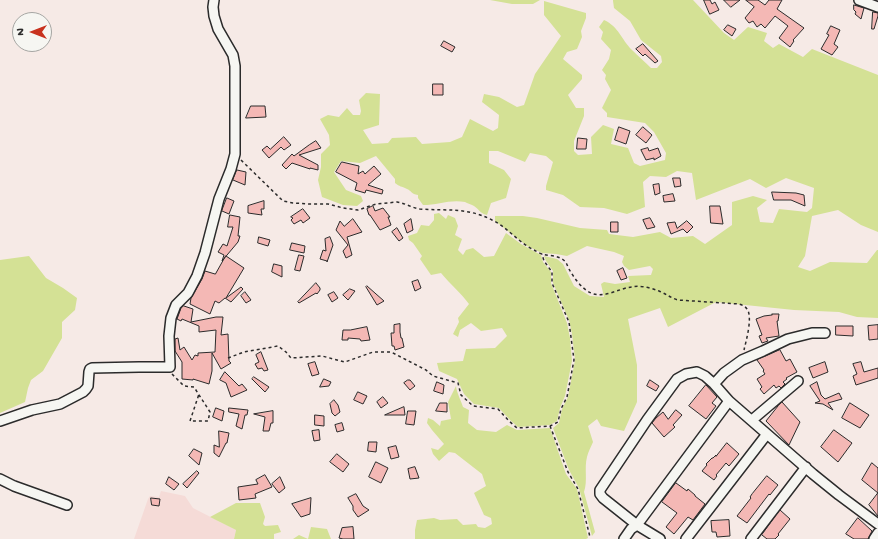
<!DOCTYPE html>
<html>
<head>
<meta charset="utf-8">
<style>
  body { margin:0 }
  #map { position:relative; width:878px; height:539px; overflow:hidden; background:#f6eae6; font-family:"Gochi Hand",sans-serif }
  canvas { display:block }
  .north { position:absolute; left:12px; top:12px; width:40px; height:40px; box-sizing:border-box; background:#f6f6f2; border:1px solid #a5a5a2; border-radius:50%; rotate:270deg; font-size:11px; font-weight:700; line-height:16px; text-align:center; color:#2b2b2b }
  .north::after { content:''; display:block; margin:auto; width:14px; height:18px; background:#c8321e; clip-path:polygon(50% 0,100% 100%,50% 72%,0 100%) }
</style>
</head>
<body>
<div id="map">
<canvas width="878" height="539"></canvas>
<div class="north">N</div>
</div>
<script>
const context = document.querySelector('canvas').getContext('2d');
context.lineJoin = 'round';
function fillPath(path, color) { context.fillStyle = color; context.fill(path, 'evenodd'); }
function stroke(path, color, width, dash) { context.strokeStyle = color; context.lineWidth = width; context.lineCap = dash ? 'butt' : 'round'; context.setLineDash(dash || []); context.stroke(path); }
fillPath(new Path2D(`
  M161,491L185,496L193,508L236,530L234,539H134L148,499L150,496L159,497Z`), '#f5dbd7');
fillPath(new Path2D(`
  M490,0H540L533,4H512Z
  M613,0H693L724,33L734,40L748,27L767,33L764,41L773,48L779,44L803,57L812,49L878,75V232L861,225L838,210L812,216L805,256L798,267L810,271L830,262L867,263L877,250H878V318L857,317L839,312L794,310L716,302L668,327L660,308L628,319L637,365V402L624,431L601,426L597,419L588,426L593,442C591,447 588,452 587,457C584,468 588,481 584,492L595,532L592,536L579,488L569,470L553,428L559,423L562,409L568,397L575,360L572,334L569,320L553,283V271L546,261L544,256L557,259L563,264L574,286L590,296L604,297L601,284L604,282L615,284L630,282L628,276L651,275L653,269L650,266L629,270L624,266L622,262L624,256L614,252L587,246L567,256L556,254L542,253L527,246L499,224L495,221V216H523L537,218L580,228L607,230L609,234L633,237L660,232L671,238L693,236L705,244L732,225V202L753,196L767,200L757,208L760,222L773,223L779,209L807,212L812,208L814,188L786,178L766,188L750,179L696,200L692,173L677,171L666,177L650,176L643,182L645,207L627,214L604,208L580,207L563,195L546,190V186L553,162L546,156L530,153L525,162L498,151H489V163L504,170L511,179L506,198L491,203L487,215C479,213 480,210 474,206C472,205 467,203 465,202C451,199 437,205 423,205L418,198V195C411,194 412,191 407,189C401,186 400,187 395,183V179L376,156L360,163L341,161L334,172L346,190L361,196L363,201L357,206L343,205L322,197L318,180L321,167V154L330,145L329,135L320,119L328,115L339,117L347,108L353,115H360L361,111L359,100L366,93L380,94L379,125L363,130L372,144L388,143L392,138L416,137L422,144L450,142L462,137L470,119L493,131L498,128L499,115L482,102L484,94L499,97L517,107L524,105L535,74L561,36L544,15V1L586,13V18L581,31L582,37L577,49L567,52L563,59L582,75V79L568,95L576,108H584V116L574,141V151L578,155L592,154L591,137L603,125L614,129L611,144L628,148L634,163L640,166L665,160L666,153L654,132L645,123L607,117V113L602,108L611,90L605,79L606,75L602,70L609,59L611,50L601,39L603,32L599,27L604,20C619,27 621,39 632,50C638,56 645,62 651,68H657L662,62L661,56L641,40L630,21L614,8L613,1Z
  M439,213L446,219L448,215L455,218L458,226L455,235L462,239L458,250L463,255L466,250L473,248L484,257L494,256L506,233L521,244L541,255L543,262L551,272V283L567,323L570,338L572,361L565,396L560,408L557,421L550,425L518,427L510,420L499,408L474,404L464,394L457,379L439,371L437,363L463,361L466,349L495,348L507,336L502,328L481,331L471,323L460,330L458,337L453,334L459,322L458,318L469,304C461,293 450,284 441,273L431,275L420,259L422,256L413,243L409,240L408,236L417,233L421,225L429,226L434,220V214Z
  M29,256L46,278L63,288L77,298L75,310L62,322V338L43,371L31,380L28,388L25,402L0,413V260Z
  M456,386C457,394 461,400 463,407L469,410L468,423L477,430L496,432L507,425L517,430L550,428L566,474L577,489L588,538L586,539H415V530L417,520L434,518L440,520L457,519L463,525L476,524L478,527L485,528L492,524L491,518L484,515L474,493L486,486L482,474L455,453L449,452L439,461L433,454L431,448L438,450L444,444L432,430L427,423L428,418L433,420L440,426L441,421L451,419L448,402Z
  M236,503H260L265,517L263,524L265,526L278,525L281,532L274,534V539H234L236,530L210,517Z
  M311,527L327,529L331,539H293L299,535L308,539Z`), '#d4e195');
const building = new Path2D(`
  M704,0H710L712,4L715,2L719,10L710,14Z
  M724,0H740L731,7Z
  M746,0H758L765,5L769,0H782L777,9L804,28L793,40L794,41L790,47L779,38L788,26L775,16L765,28L761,24L757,27L753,21L749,23L745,18L754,7Z
  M854,5L864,8L861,19L855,14L856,12L854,10Z
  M873,12L878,13V16L874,29H872Z
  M728,25L736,29L732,36L724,30Z
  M831,26L840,30L834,44L838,47L832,55L821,49L829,35L827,34Z
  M444,41L455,47L452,52L441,46Z
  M643,44L658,61L655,63L645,54L643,56L636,49Z
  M433,84H443V95H433Z
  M251,106H265L266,117L246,118Z
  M619,127L630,131L626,144L615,140Z
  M643,127L652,135L646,143L636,135Z
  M284,137L291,145L284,150L281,147L269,158L262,150L267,146L270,149Z
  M578,138L587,139L586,149H577Z
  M316,141L321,148L299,155L318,165V170L310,168V169L292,163L286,169L282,165L292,154L294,156L309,145Z
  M648,148L649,151L658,148L661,156L654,160V158L646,160L641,150Z
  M342,162L359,166L358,174L363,171L365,174L374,166L381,174L368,185L383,190L382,194L366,190L365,193L355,190L357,183L336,172Z
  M237,170L246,172L245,185L233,180Z
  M673,178H680L681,186L675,187Z
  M659,184L660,193L655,195L653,185Z
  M772,192L796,193L804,195L805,206L791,200H774Z
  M673,194L675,201L664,202L663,196Z
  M227,198L234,201L229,214L222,211Z
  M264,201V209H261L262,215L248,213V206Z
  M373,206L375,211L383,208L390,217H388L391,225L380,230L370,215H369L367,209Z
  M710,206H720L723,224L711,223Z
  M303,209L310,218L303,223L301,220L294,224L291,220L293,218L291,217Z
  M230,215L240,217L238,236H240L238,242L222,261L224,255L218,252L223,244L227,246L233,227H228Z
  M650,218L655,227L647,229L643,220Z
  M353,219L362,232L347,237L352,255L346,258L343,251L348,245L336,230L340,221L344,226Z
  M411,219L413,230L407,233L404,224Z
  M687,221L693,227L687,233L683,229L671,234L667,223L675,222L677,228Z
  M611,222H618V232H611Z
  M397,228L403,238L399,241L392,232Z
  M259,237L270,240L268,246L258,243Z
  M330,237L333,245L327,262V261L320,259L323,250L326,251L325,239Z
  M292,243L305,246L304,253L290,250Z
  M299,255L304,256L300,271L295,270Z
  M226,256L244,268L226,298L241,287L243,289L231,302L225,298L219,303L215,301L210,314L190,304L191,298L202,279L205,271L215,274Z
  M274,264L282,266V277L272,272Z
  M623,268L627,278L621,280L617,271Z
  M418,280L421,288L415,291L412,282Z
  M316,283L320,288V290L317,294L316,293L299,303L298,302Z
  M367,286L384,301L377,305L366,287Z
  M350,289L355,291L348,300L343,295Z
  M245,292L251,300L246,303L241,296Z
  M334,292L338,298L332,302L328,295Z
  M184,306L193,309L191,322L216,317H223L221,335L228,334L229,361L231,363L221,369L212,353V371L209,384L193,379V380L182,379V362L175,351V339L178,338L180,350L184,347L192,360L195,355L198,356V353L215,352L216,330L199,332V326L182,319L181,321L177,319L181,308Z
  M772,314H779L778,321H777L779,336L766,338L768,341L762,343L759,336L762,335L756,319L764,316L772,315Z
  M400,324V332L401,338H402L404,347L395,350L394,346H392L391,333H394V325Z
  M878,325V339L869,340L868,326Z
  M836,326H853V336L836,335Z
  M367,327L370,340L361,341L360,339L348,338V340H342L343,330H350Z
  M780,350L786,361L790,359L797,372L786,378L787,379L783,382L785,384L781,388L779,386L776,388L774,385L764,394L760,389L762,387L757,379L765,374L763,371L764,370L757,360Z
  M261,352L268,370L264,371L262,368L258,369L255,364L259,362L256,355Z
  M315,362L319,374L312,376L308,364Z
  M825,362L828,372L813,378L809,368Z
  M861,362L864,372L878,368V378L856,385L853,376L857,374L853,364Z
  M225,372L239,386L242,384L247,390L231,397L226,383L220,380Z
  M254,377L269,387L265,392L252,379Z
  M324,379L331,382L329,386L320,387Z
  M408,380H410L415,386L410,390L404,383Z
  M650,380L659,386L656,391L647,386Z
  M437,382L444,385L443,394L434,391Z
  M817,382L821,395L825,399L839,393L842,399L828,403L833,410L823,404L815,403L820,401L810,386Z
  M706,385L717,397L712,403L716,406L706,419L689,406Z
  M358,392L367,396L363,404L354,400Z
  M383,397L388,403L381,408L377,402Z
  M334,400L338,405L340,412L335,416L332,413L330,404Z
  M782,402L800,422L789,445L766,421L778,406Z
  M440,403H447V412L436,411Z
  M850,403L869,415L860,428L842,418Z
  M404,407L405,415H385Z
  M216,408L224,411L222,421L213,417Z
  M229,408L248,410L247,415H245L242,429L236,426L239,414L229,412Z
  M676,410L682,415L673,425L675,427L664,437L652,423L656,418L663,412L668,419Z
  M273,411V423H271L269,431H263L265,417L254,414Z
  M408,411H416L414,425L406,424Z
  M315,415L324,416V426L315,425Z
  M342,423L344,430L337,432L335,425Z
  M319,430L320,440L314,441L312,431Z
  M834,430L852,443L838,462L821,447Z
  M219,431L229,433L227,443H226L219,457L214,453V445L219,447Z
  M369,442H377L376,452L368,451Z
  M727,443L739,454L729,466L726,463L716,475L717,476L714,480L702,471L707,465L706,464L712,458H713L716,455V456Z
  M396,446L399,457L391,459L388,448Z
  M194,449L202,453L199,465L189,456Z
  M337,454L349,464L343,472L330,462Z
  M376,462L388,468L381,483L369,477Z
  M872,463L878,468V493L862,480Z
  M415,467L419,478L410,479L408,469Z
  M197,471L199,473L187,488L183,484Z
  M265,475L272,487L255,494L256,498L239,500L238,487L258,484L256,480Z
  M767,476L778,485L770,495L769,494L747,523L737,516L751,498L750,497L752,494Z
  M169,477L179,484L174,490L166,484Z
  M280,477L285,488L279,493L272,484Z
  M676,483L687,491L688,489L695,495V496L705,504L693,520L688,517L674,534L666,527L677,513L662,502Z
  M878,493V516L869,505Z
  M356,494L363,506L369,510L358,517L353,510V506L348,498Z
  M151,498L160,499L159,506L152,505Z
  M311,498L310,514L301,517L292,504Z
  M780,510L790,519L778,534L779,535L775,539H767L762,535Z
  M858,518L872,531L868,539H854L846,534Z
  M729,520L730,536L717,537L716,532H712L711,521Z
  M353,527L354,539H343L339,538L342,528Z`);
fillPath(building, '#f4b8b5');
stroke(building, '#2b2b2b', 1);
const minor = new Path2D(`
  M859,0L878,7
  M714,384L724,373L742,360L763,351L788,339L812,333H825
  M729,401L637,525L603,498L600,494V490L647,420L677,379L686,374L697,372L705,376L714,384L729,401L813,474L839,495L878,524
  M752,420L798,381
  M0,421L32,410L60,404L83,392L86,389L88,386L89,372L90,369L92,368L139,367H170L169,336L171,318L176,305L188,293L197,276L205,253L219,199L231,169L235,154V66L233,55L218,29L214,16L213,7L214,0
  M0,479L14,486L67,505
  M624,539L631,529L637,525L660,539
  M686,539L767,434
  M751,539L806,467
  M874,539L878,533`);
stroke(minor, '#2b2b2b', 12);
stroke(new Path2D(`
  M241,160L283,201L293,203L310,204H328L343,208L358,210L376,204L397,202C405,203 412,208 420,209C446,211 467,207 492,220C507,227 518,242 534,250C536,251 539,253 542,254C548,256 556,255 562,259C566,261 567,265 569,269C574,278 582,289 591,293C604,299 619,288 632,287C641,285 651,288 659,291C666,294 671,298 678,300L739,304C742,305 745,306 747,309C753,317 746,341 744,350
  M228,358L244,352L278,346L286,352L291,358L322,356L345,362L373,352H391L426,370L433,376L458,383L461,395L473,406L498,409L509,421L517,428L550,426L558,422L561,409L567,397L574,360L569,322L552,283V272L544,261L542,254
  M172,374L184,386L194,387L210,412L208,421H190L199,394
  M550,426L568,472L578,489L590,537`), '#2b2b2b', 1.5, [3, 3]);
stroke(minor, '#f6f6f2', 9);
</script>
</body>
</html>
